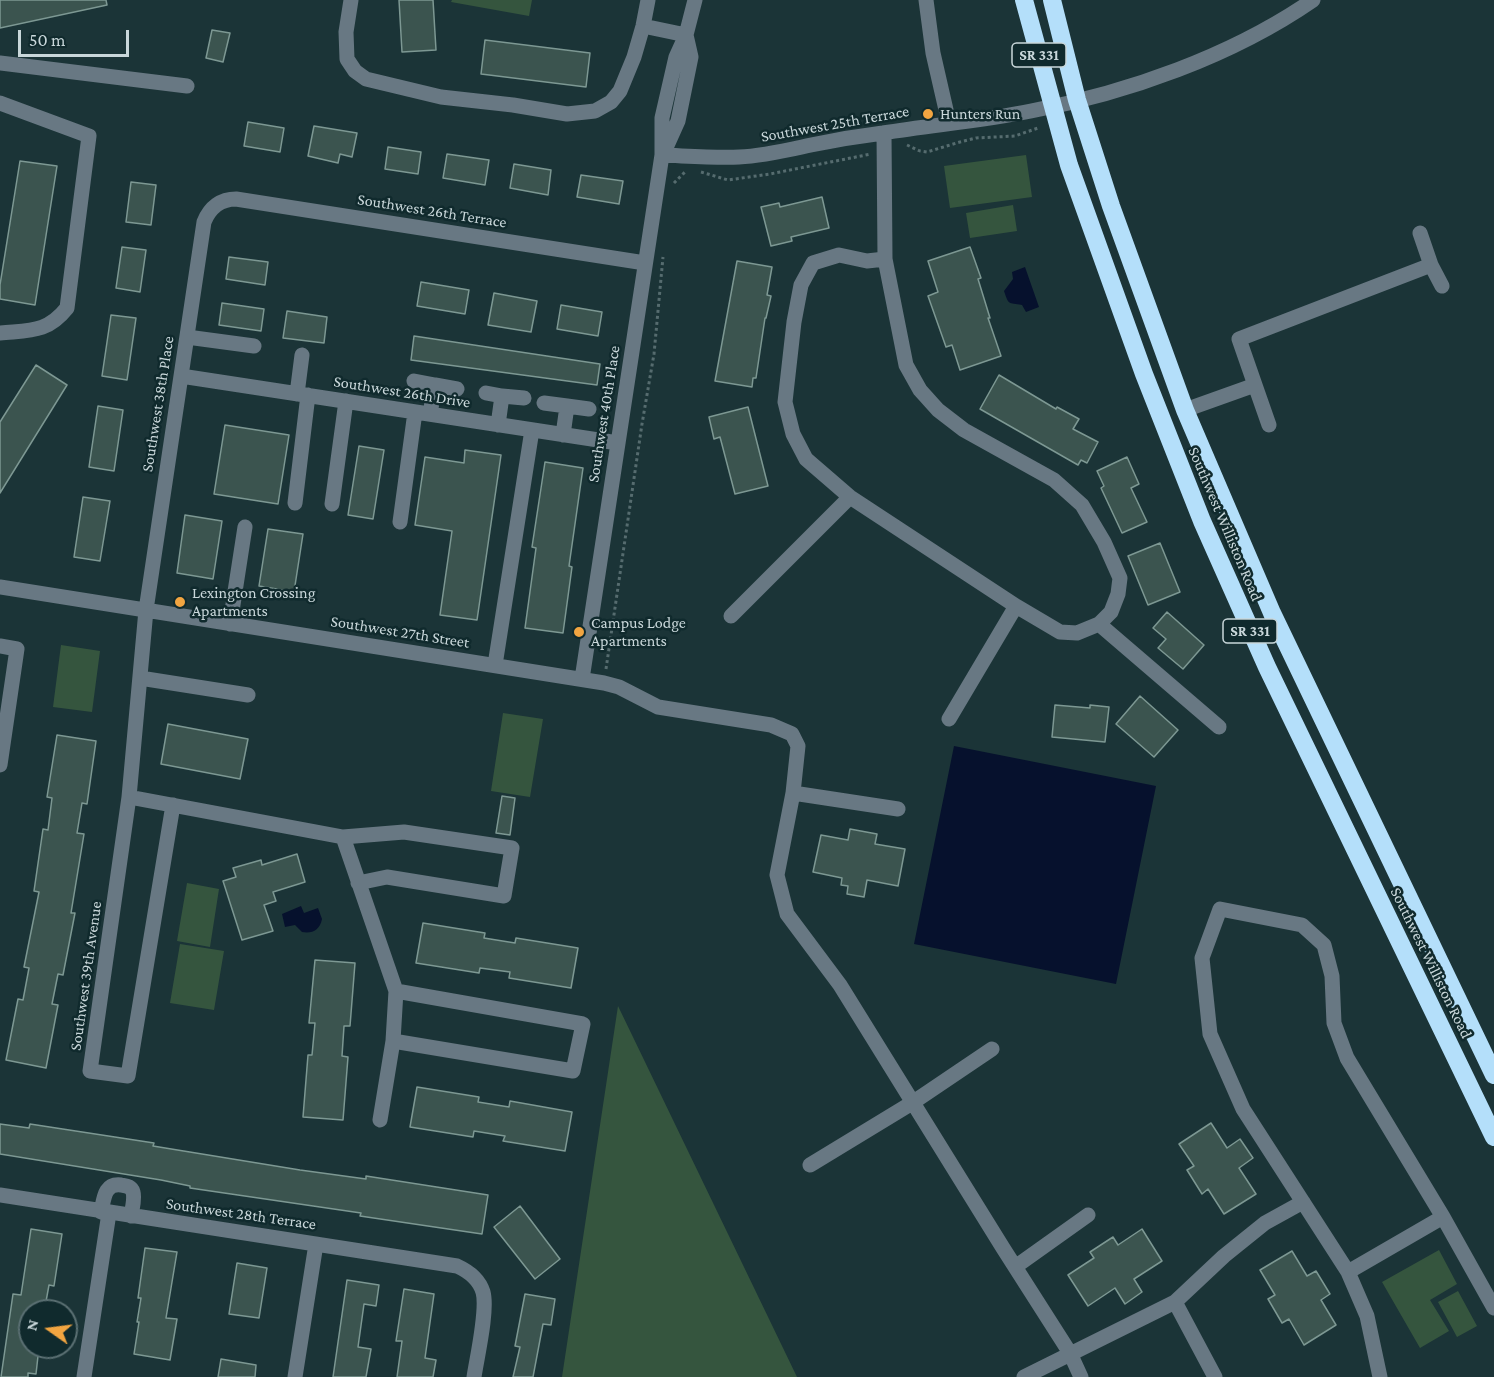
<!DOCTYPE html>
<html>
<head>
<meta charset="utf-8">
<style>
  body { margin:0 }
  #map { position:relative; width:1494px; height:1377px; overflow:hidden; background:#1b3437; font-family:"Crimson Pro",serif }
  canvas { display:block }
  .north { position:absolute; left:18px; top:1299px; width:60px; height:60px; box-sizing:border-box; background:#102a2d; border:2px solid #5a6f72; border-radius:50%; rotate:284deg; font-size:16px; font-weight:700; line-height:24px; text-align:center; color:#c9d7da }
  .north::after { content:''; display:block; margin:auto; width:21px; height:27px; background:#f2a541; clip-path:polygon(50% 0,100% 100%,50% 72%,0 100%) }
  .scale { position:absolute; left:18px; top:30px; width:111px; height:27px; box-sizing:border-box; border:3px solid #c9d7da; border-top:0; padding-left:8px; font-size:18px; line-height:21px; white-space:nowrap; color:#c9d7da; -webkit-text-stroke:4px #102a2d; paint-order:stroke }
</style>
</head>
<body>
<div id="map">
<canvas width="1494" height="1377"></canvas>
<div class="north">N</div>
<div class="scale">50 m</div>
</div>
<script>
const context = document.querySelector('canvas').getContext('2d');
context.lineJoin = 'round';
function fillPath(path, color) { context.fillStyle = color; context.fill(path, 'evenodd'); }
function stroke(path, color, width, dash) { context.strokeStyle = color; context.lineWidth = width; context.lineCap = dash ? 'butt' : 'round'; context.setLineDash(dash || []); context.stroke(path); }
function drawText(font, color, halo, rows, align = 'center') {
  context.font = font + ' "Crimson Pro",serif'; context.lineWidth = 5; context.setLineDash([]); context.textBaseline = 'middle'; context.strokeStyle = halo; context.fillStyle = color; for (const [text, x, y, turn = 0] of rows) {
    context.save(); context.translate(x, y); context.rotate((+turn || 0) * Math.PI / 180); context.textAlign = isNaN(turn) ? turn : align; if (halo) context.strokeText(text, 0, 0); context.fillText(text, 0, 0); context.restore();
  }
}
fillPath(new Path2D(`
  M452,0H532L529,16L451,2Z
  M1026,155L1032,197L950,208L944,166Z
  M1013,205L1017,231L970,238L966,213Z
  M61,645L100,651L92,712L53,707Z
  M503,713L543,719L530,797L491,791Z
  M187,883L219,889L210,947L177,941Z
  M180,944L224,951L214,1010L170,1003Z
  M618,1006L797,1377H562Z
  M1439,1250L1457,1284L1430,1300L1449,1331L1420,1348L1382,1282Z
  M1458,1291L1477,1326L1457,1337L1438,1302Z`), '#35553e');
fillPath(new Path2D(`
  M1025,267L1039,307L1026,312L1022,305C1008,302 1009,306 1004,291L1013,279L1012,272Z
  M954,746L1156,786L1116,984L914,944Z
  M301,906L304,913L318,908L322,919C320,930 312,934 302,932L295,925L285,927L282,914Z`), '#06112d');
const building = new Path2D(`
  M0,0H106L107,5L0,28Z
  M399,0H433L436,50L402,52Z
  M212,30L230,33L223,62L206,58Z
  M485,40L590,53L586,87L481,74Z
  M248,122L284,128L280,152L244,146Z
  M314,126L357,133L352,157L340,154L338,163L308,156Z
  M388,147L421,152L418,174L385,169Z
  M447,154L489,160L485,185L443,178Z
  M20,161L57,166L35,305L0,299V285Z
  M514,164L551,170L548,195L510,188Z
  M581,175L623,181L619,204L577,197Z
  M131,182L156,185L151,225L126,222Z
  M822,197L829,228L791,237L792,241L771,246L761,207L779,203L780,207Z
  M122,247L146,250L140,292L116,288Z
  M970,247L981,278L978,279L990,318H988L1001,356L960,370L952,345L946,347L928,296L938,292L928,261Z
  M229,257L268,262L265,285L226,279Z
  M737,261L772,267L767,295L771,296L766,318H765L756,378H753L752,387L715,381Z
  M421,282L469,290L465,314L417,306Z
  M494,293L537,301L531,332L488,325Z
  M222,303L264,309L261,331L219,325Z
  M561,305L602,312L598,336L557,329Z
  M287,311L327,317L324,343L283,338Z
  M111,315L136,318L127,380L102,376Z
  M414,336L600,364L597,385L411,360Z
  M36,365L67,385L0,493V422Z
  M999,375L1056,409L1057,407L1079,419L1073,429L1098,442L1087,463L1081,460L1078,465L980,409Z
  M98,406L123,410L114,471L89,467Z
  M748,407L768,486L735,494L720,437L714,439L709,417Z
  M225,425L289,435L278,504L214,494Z
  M359,446L384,450L373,519L348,515Z
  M465,450L501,455L477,620L440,615L452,531L415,525L425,457L464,463Z
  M1127,457L1139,484L1131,488L1147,522L1122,533L1101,488L1104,486L1097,471Z
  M545,462L583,468L569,566L572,567L563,633L525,628L536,548L532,547Z
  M83,497L110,501L100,561L74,557Z
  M185,515L222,521L213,579L177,573Z
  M268,529L303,534L294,592L259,586Z
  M1160,543L1180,592L1148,605L1128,556Z
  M1167,612L1204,645L1183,669L1158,648L1166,639L1153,628Z
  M1140,696L1178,730L1154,757L1116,724Z
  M1055,705L1090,708V705L1109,707L1105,742L1052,737Z
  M168,724L248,739L240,779L161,764Z
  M57,735L96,741L87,804L82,803L77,833L84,834L71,913H75L63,975L58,974L52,1004L58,1005L46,1068L6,1060L18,999L23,1000L29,968L24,967L39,892L34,891L43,829L48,830L52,798L47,797Z
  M502,796L515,798L510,835L496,833Z
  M850,829L877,834L875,844L905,849L898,886L867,880L864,897L847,894L848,886L841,885L842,878L813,872L821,835L848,840Z
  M297,854L305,882L273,892L276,901L264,905L273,931L242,940L223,881L236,877L233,868L261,860L262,865Z
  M423,923L485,933L484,938L515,943L516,938L578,948L571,988L509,978L510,972L480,968L479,973L416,963Z
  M315,960L355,963L350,1026H344L342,1056L348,1057L343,1120L303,1117L308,1055H312L315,1023H309Z
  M417,1087L479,1097L478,1102L509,1107L510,1101L572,1112L565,1151L503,1141L505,1136L474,1131L473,1137L410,1127Z
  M1211,1123L1227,1148L1240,1139L1253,1158L1239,1168L1256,1194L1224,1214L1208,1189L1202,1194L1187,1170L1194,1166L1179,1144Z
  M0,1124L29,1128L30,1124L154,1143L153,1146L300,1170L366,1179V1176L488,1195L482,1234L360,1216L361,1213L190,1188V1186L161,1180L0,1154Z
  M520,1206L560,1259L535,1279L494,1227Z
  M31,1229L62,1234L54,1286L49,1285L45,1307L38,1306V1311H30V1347H39L36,1374L28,1373V1377H1L13,1294L21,1295Z
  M1142,1229L1162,1261L1134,1279L1142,1292L1125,1304L1115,1288L1088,1306L1068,1275L1094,1258L1090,1252L1113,1237L1118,1245Z
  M145,1248L177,1252L166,1318L177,1319L170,1360L134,1354L139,1322H137L141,1298H138Z
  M1292,1251L1307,1276L1316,1271L1330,1294L1321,1300L1336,1325L1304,1345L1289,1319L1282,1323L1268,1299L1275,1295L1260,1270Z
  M237,1263L267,1268L259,1318L229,1314Z
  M347,1280L379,1285L376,1306L364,1304L358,1347L371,1349L366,1377H333Z
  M404,1289L434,1294L425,1358L436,1360L433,1377H397L402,1341H396Z
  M525,1294L555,1299L551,1325L543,1324L533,1377H513L520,1347L515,1346Z
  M221,1359L256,1365L255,1377H218Z`);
fillPath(building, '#3b544f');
stroke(building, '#7d9893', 1.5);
stroke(new Path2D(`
  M907,145L920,151L927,152L960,142L976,138L1015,136L1038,128
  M701,172L728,180L770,174L871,154
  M674,183L686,171
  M606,669L642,424L654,354L663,257`), '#566c6f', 3, [3, 3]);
stroke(new Path2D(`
  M351,0L346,32L347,59L355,71L366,79L441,97L513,105L567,114L595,111L611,102L620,91L634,57L643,26L648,0
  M926,0L933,53L949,123
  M643,26L686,35
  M0,63L187,86
  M0,103L89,136L67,308C47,333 30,330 0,333
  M884,133L885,259L906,365L920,390L938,410L964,430L1054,480L1082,505L1104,542L1120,578L1118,594L1111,612L1099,624L1077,633L1060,632L1016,606L850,497L806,459L793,434L785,402L794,322L801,285L813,263L839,255L867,261L885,259
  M665,150L678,121L691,57L686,35
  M662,155C688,156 714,158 739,157C764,156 788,150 811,145C835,140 859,136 883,133C932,125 982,121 1031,111C1127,93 1232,56 1313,0
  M1420,233L1431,265L1442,286
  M187,337L254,346
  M181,376L618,443
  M414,381L435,385
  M1255,385L1269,425
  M486,393L502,396L498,425
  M297,394L302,355
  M502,396L524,398
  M544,403L567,406L563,435
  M567,406L589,409
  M1185,410L1255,385L1239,339L1431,265
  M430,414L435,385L457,389
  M295,503L308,395
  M332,504L346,401
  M400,522L415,412
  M0,587L604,683L619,687L658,707L771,725L792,734L798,746L793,793L777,875L787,914L840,985L1003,1248L1070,1353L1081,1377
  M731,616L850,497
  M230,624L245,527
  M1099,624L1219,727
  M0,646L17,649L0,765
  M495,665L532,430
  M140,678L248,695
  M582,679L662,155V118L676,57L686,35L695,0
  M949,719L1016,606
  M793,793L898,809
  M129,797L343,837L404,832L512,848L504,896L387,877L358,883
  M173,805L128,1076L90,1071L129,797L146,610L204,222C210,207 221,199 236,199L645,263
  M343,837L396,991L393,1041L380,1120
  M393,1041L573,1071L583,1024L396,991
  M810,1165L912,1103L992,1049
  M0,1195L457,1266C468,1271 479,1279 483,1292C488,1310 477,1357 474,1377
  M101,1212C104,1199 104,1183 121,1185C126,1186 131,1186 133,1192C135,1199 132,1209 131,1216
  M1015,1267L1088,1215
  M1348,1272L1443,1217
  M1175,1302L1215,1377
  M84,1377L109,1213
  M295,1377L316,1244
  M1024,1377L1175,1302L1224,1256L1265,1223L1303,1202
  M1380,1377L1367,1316L1348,1272L1243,1109L1210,1034L1202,958L1220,909L1302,925L1324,945L1332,976L1334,1023L1347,1058L1443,1217L1494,1308`), '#687883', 15);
stroke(new Path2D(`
  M1024,0L1069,165L1144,374L1202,521L1267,667L1494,1137
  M1052,0L1077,100L1111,206L1185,410L1272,613L1494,1075`), '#b4dffa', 18);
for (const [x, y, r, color] of [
  [928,114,6,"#f2a541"],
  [180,602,6,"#f2a541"],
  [579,632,6,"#f2a541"]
]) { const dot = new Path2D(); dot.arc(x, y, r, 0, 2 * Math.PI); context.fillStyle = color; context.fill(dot); stroke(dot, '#102a2d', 2); }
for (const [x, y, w] of [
  [1039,55,54],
  [1250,631,54]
]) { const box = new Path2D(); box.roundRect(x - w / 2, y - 12, w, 24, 4.5); context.fillStyle = '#102a2d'; context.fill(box); stroke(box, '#c9d7da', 1.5); }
drawText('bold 15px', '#c9d7da', null, [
  ["SR 331",1039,55],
  ["SR 331",1250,631]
]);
drawText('16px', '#c9d7da', '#102a2d', [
  ["Hunters Run",940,114],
  ["Lexington Crossing",192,593],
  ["Apartments",192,611],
  ["Campus Lodge",591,623],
  ["Apartments",591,641]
], 'left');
drawText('16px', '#c9d7da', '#102a2d', [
  ["Southwest 25th Terrace",835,124,-10],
  ["Southwest 26th Terrace",432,211,9],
  ["Southwest 26th Drive",402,392,9],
  ["Southwest 38th Place",158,404,-81],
  ["Southwest 40th Place",604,414,-81],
  ["Southwest Williston Road",1225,524,67],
  ["Southwest 27th Street",400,632,9],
  ["Southwest Williston Road",1431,963,64],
  ["Southwest 39th Avenue",86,976,-82],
  ["Southwest 28th Terrace",241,1214,8]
]);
</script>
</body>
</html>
